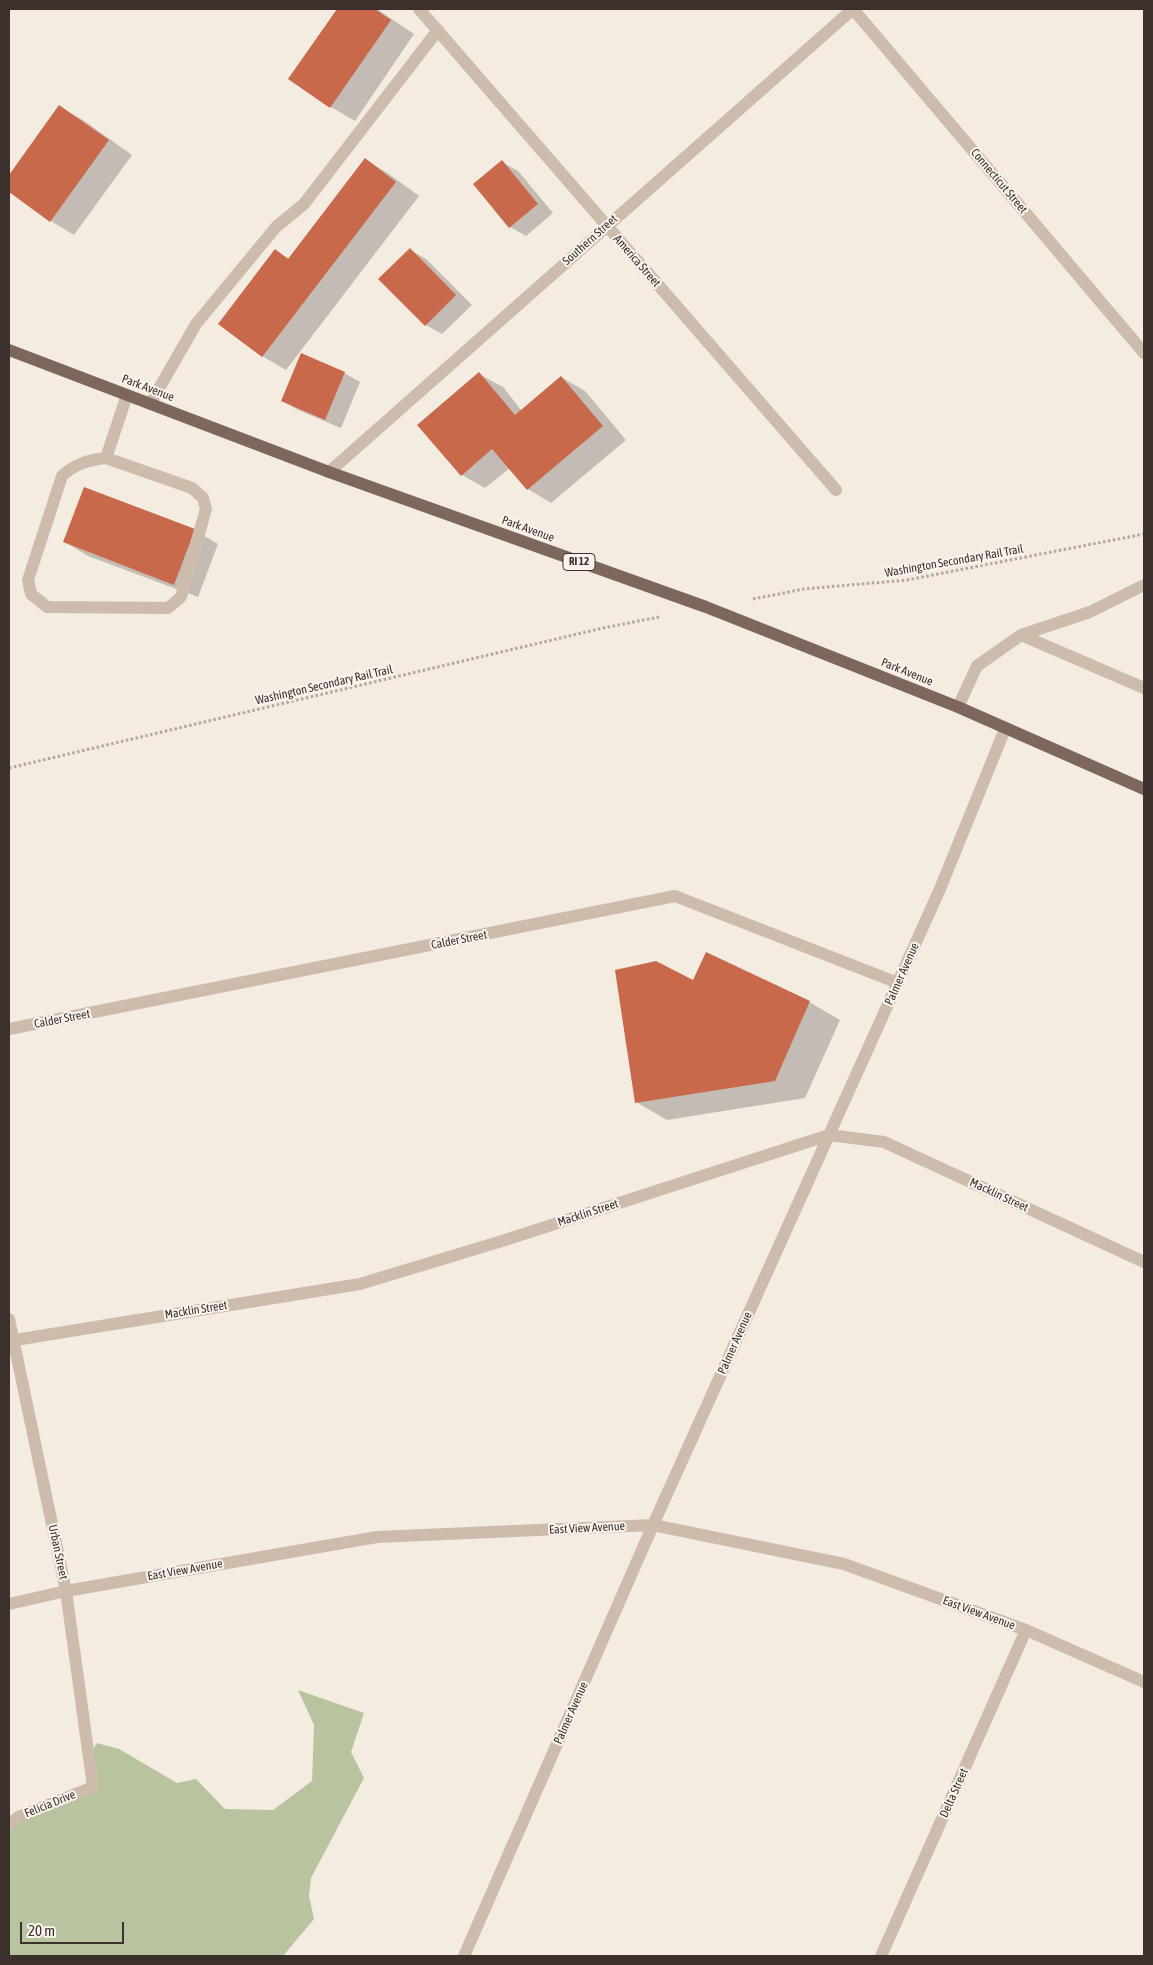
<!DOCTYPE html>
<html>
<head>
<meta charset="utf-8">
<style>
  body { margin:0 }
  #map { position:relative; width:1153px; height:1965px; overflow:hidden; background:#f4ebe1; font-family:"Asap Condensed",sans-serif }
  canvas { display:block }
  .frame { position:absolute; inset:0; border:10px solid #3b302b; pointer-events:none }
  .scale { position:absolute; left:20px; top:1922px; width:104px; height:22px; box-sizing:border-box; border:2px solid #3b302b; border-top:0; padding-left:6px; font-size:15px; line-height:18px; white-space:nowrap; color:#3b302b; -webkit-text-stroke:4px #fbf5ee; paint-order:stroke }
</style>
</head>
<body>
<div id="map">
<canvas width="1153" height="1965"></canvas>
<div class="frame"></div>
<div class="scale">20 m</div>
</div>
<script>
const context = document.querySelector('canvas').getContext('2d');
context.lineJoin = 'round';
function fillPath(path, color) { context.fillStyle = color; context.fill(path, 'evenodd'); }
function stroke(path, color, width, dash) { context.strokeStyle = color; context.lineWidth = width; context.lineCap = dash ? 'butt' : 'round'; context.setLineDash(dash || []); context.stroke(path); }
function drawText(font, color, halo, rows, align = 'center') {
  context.font = font + ' "Asap Condensed",sans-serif'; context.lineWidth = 4; context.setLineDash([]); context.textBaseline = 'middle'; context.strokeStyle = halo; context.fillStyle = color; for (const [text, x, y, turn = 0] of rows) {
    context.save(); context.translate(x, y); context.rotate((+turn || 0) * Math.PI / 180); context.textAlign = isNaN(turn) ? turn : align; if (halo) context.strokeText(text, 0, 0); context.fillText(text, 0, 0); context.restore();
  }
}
fillPath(new Path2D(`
  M298,1690L364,1713L351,1752L364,1778L311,1878L309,1896L314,1919L283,1956H9V1824L92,1786L93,1749L97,1743L119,1749L177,1783L196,1779L225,1809L273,1810L312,1781L314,1725Z`), '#b8c4a0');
fillPath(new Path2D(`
  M338,9H377L414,34L355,121L331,107L290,78Z
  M59,107L83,120L132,155L74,235L51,221L9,191V178Z
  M366,160L389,174L419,196L286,370L262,356L275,251L290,259Z
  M502,162L518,171L553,213L526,236L510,227Z
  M410,250L426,259L472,305L442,334L426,325Z
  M344,373L360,382L341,428L298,410L282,401Z
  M479,374L503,387L522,411L561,377L585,391L626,440L551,503L528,489L510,468L485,488L462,475Z
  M194,530L218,544L198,597L88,556L65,542Z
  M707,953L809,1002L840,1020L805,1098L667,1120L636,1102Z`), '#0003');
fillPath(new Path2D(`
  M337,9H375L391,20L330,108L288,79Z
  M59,105L109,140L50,222L9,192V175Z
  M365,158L396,182L262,357L218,324L275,249L288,259Z
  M502,160L538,204L509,228L473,184Z
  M410,248L456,295L425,326L378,279Z
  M301,353L345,372L325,420L281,401Z
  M479,372L515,415L561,376L603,426L527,490L492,449L461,476L417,425Z
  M84,487L195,529L174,585L63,542Z
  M706,952L810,1001L775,1081L635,1103L615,970L656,961L693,980Z`), '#c8694b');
stroke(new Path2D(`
  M753,599L804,589L907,580L1144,534
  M9,768L603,628L659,617`), '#b9a596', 3, [2.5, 2.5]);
stroke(new Path2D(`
  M150,404L196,324L276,227L304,204L438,30
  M106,458L192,488L203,498L206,509L181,597L168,608L47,607L31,594L28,580L62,476C75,464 88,460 106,458Z
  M106,458L127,395
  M1021,635L1090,612L1144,585
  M958,707L977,666L1021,635L1144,688`), '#cdbbac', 12);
stroke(new Path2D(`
  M419,9L836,490
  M329,472L853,9L1144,353
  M9,1029L675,896L898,983
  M9,1319L66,1591L93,1787L18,1817L9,1825
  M9,1341L360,1284L502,1241L829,1135L884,1142L1144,1262
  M9,1604L66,1591L377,1537L653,1525L844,1564L1026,1630L1144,1682
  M464,1956L653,1525L940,889L1005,729
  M881,1956L1026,1630`), '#cdbbac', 12);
stroke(new Path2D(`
  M9,350L329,472L706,607L958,707L1144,789`), '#7d675c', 12);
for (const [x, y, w] of [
  [579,562,32]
]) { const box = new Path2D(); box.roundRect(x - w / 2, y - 8.5, w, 17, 4); context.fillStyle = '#fbf5ee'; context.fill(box); stroke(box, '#3b302b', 1); }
drawText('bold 11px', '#3b302b', null, [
  ["RI 12",579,562]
]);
drawText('12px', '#3b302b', '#fbf5ee', [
  ["Connecticut Street",999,181,50],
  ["Southern Street",590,240,-42],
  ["America Street",637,261,49],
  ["Park Avenue",148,388,21],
  ["Park Avenue",528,529,20],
  ["Washington Secondary Rail Trail",954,561,-10],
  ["Park Avenue",907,672,22],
  ["Washington Secondary Rail Trail",324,685,-13],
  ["Calder Street",459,940,-11],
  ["Palmer Avenue",902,974,-66],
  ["Calder Street",62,1019,-11],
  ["Macklin Street",999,1195,25],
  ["Macklin Street",588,1213,-18],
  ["Macklin Street",196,1310,-9],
  ["Palmer Avenue",735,1343,-66],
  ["East View Avenue",587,1528,-3],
  ["Urban Street",58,1552,78],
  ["East View Avenue",185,1570,-10],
  ["East View Avenue",979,1613,20],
  ["Palmer Avenue",571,1713,-66],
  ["Delta Street",954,1793,-66],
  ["Felicia Drive",50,1804,-22]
]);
</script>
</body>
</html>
